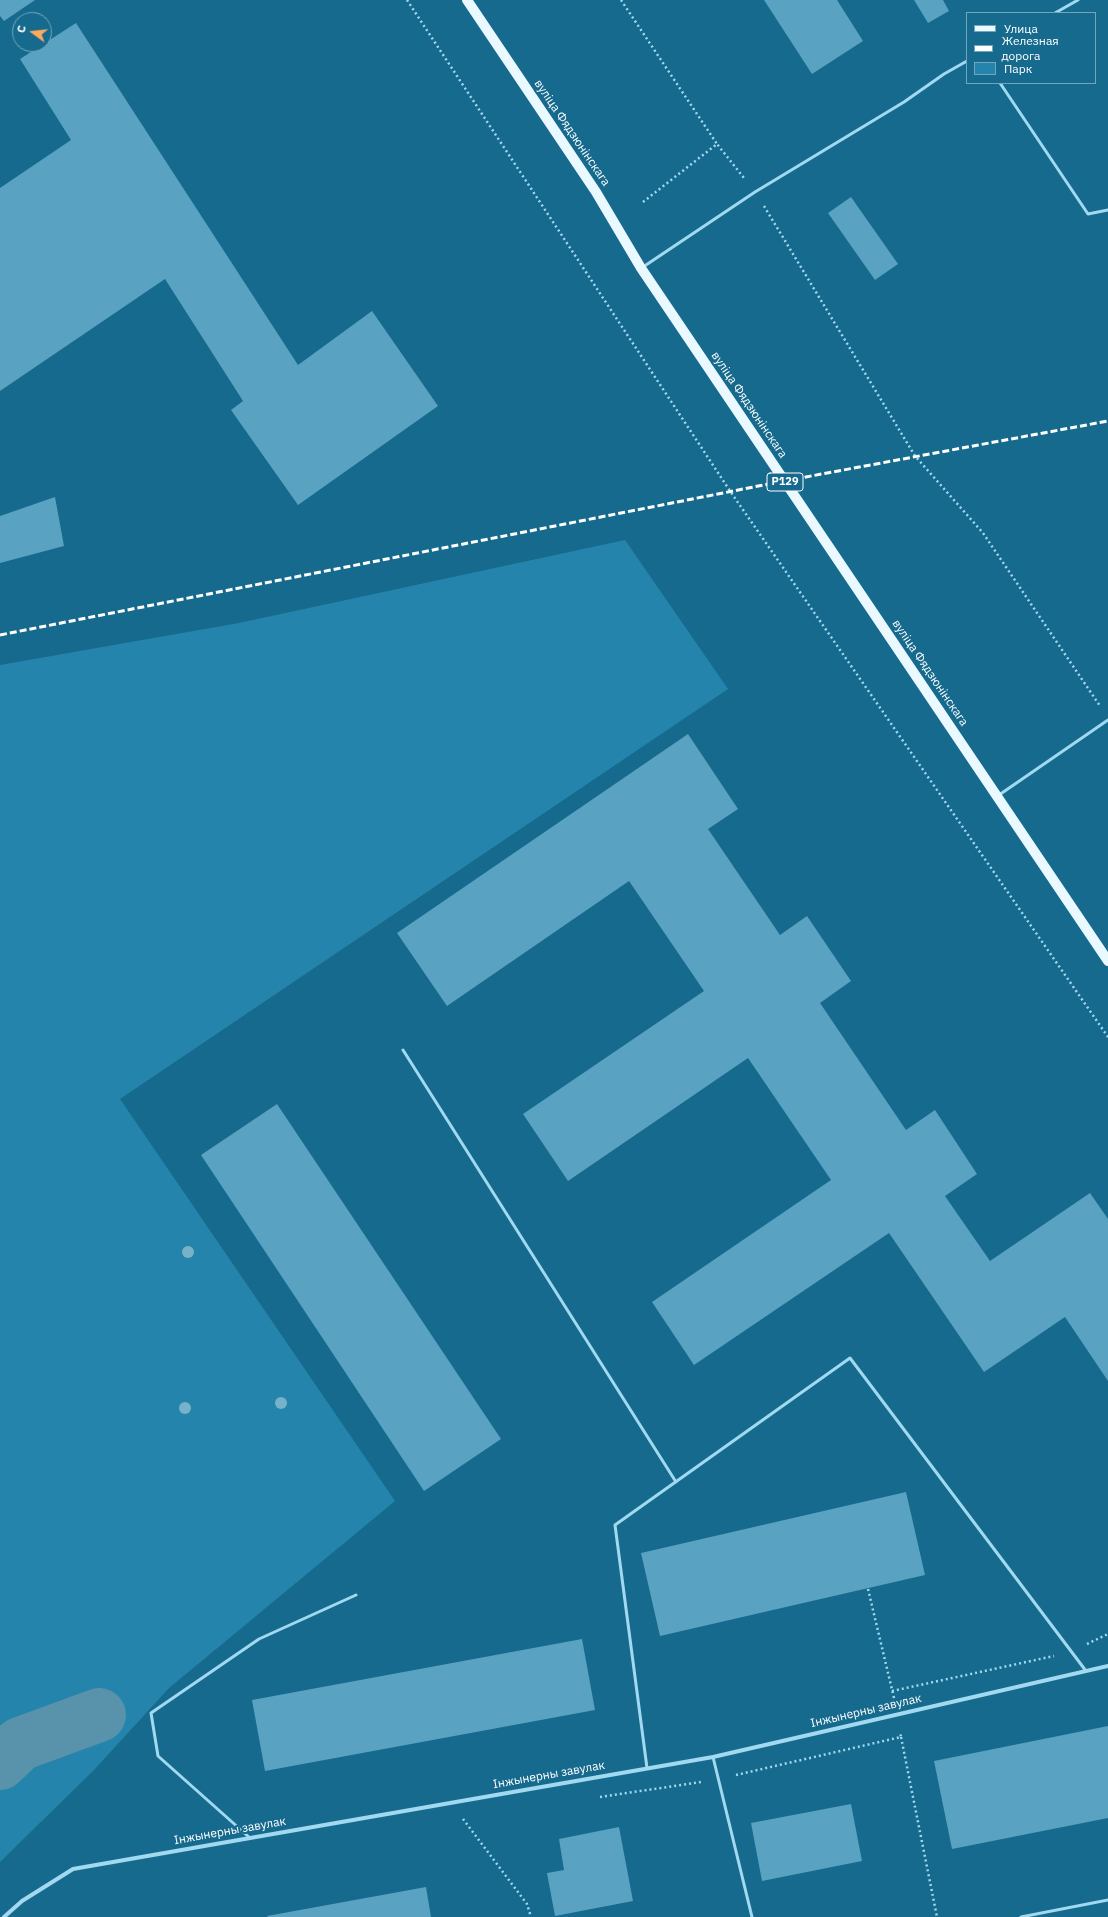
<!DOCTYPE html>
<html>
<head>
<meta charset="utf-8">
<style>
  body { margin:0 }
  #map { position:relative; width:1108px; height:1917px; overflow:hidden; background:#166a8e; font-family:"IBM Plex Sans",sans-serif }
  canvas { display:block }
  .legend { position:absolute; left:966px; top:12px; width:130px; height:72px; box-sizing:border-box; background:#166a8e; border:1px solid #73a6bb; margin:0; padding:5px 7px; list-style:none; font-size:12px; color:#fff }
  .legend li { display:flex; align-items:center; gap:8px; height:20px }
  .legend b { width:20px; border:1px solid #73a6bb }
  .north { position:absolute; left:12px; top:12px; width:40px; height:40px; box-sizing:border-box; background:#166a8e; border:1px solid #73a6bb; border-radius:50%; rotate:285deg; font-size:11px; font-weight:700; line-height:16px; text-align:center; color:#fff }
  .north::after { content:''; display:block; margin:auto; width:14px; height:18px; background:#ffa860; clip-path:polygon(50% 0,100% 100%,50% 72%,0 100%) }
</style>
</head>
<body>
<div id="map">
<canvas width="1108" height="1917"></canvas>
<ul class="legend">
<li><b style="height:5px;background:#eaf8ff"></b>Улица</li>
<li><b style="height:5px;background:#fff"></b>Железная дорога</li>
<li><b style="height:11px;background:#2584ab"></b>Парк</li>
</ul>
<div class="north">С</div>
</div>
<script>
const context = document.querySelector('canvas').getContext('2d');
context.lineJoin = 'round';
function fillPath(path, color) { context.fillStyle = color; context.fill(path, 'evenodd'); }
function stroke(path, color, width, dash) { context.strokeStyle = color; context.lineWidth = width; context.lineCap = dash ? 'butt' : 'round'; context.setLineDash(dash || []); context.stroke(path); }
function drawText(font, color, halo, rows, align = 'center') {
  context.font = font + ' "IBM Plex Sans",sans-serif'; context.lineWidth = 4; context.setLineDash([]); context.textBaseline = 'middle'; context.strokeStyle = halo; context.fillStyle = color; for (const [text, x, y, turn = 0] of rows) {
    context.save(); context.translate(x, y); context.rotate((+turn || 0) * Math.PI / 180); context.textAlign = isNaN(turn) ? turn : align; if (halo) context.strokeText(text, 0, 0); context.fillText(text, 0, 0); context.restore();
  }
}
fillPath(new Path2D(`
  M625,540L728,689L120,1099L395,1501L169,1688L94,1770L0,1862V665L239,623Z`), '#2584ab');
stroke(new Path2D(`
  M0,1763L20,1744L99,1715`), '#5892ab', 54);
fillPath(new Path2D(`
  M0,0H35L4,21L0,16Z
  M764,0H837L863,41L812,74Z
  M914,0H943L949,11L928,23Z
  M76,23L298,365L372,311L438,406L298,505L231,410L243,401L165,279L0,391V188L71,140L20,59Z
  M851,197L898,264L875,280L828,213Z
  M55,497L64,546L0,563V516Z
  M688,734L738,809L708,829L780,935L807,916L851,981L820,1003L906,1130L935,1110L977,1174L945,1196L990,1261L1090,1193L1108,1219V1381L1065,1317L984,1372L889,1233L694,1365L652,1302L831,1180L748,1058L568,1181L523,1114L704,991L629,881L447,1006L397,933Z
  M277,1104L501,1439L424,1491L201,1155Z
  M906,1492L925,1575L660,1636L641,1553Z
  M582,1639L595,1710L265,1771L252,1700Z
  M1108,1726V1818L952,1849L934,1761Z
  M851,1804L862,1861L762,1881L751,1823Z
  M619,1827L633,1901L555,1916L547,1873L564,1870L559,1839Z
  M426,1887L431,1917H268L267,1916Z`), '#59a2c1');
stroke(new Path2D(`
  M407,0L730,491L1108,1037
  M621,0L717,144
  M643,202L717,144L744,178
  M764,206L915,456L983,533L1100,706
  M868,1589L894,1698
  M1087,1644L1108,1634
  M892,1691L1054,1656
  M901,1737L937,1917
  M736,1775L901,1737L900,1732
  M600,1797L701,1782
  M463,1819L527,1904L531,1917`), '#a1d9f0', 2.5, [2, 3]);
stroke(new Path2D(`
  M1055,13L1078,0
  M1000,83L1088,214L1108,210
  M643,267L755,192L904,102L944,74L967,61
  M999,795L1108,720
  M403,1050L676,1482
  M713,1757L752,1917
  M647,1768L615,1525L850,1358L1086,1671
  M250,1838L158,1756L151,1713L259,1639L356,1595
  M1021,1917L1108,1900`), '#a1d9f0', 3);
stroke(new Path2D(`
  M4,1917L22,1901L73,1869L713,1757L1108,1666`), '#a1d9f0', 4);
stroke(new Path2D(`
  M467,0L596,192L641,268L1108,961`), '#eaf8ff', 10);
stroke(new Path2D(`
  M0,635L784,481L1108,421`), '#fff', 3, [7, 3]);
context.fillStyle = '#78b2ca';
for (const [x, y] of [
  [188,1252],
  [281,1403],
  [185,1408]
]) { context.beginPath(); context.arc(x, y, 6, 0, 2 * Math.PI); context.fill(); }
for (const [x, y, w] of [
  [785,482,36]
]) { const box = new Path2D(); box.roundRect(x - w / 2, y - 9, w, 18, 3); context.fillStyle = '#166a8e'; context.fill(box); stroke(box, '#fff', 1); }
drawText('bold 11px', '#fff', null, [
  ["Р129",785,482]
]);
drawText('12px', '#fff', '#166a8e', [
  ["вуліца Фядзюнінскага",572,133,56],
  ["вуліца Фядзюнінскага",749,405,56],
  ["вуліца Фядзюнінскага",930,673,56],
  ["Інжынерны завулак",866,1711,-13],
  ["Інжынерны завулак",549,1775,-10],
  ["Інжынерны завулак",230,1831,-10]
]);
</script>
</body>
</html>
